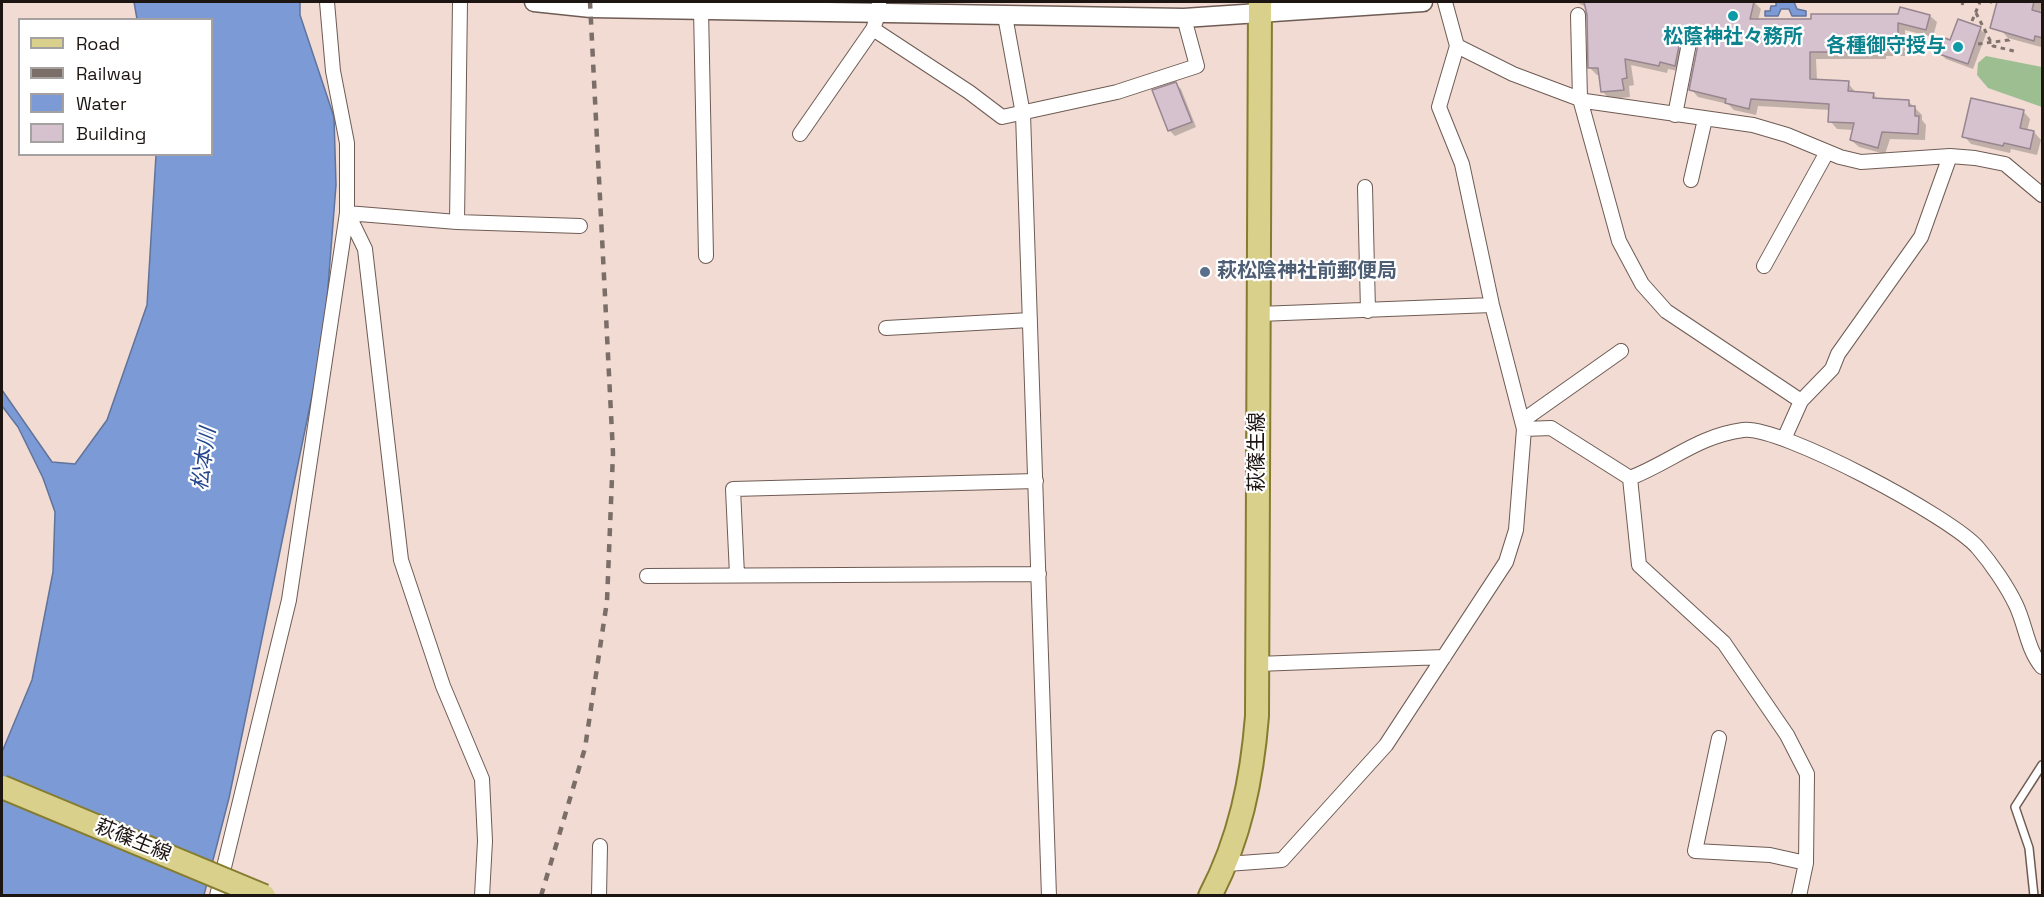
<!DOCTYPE html>
<html>
<head>
<meta charset="utf-8">
<style>
  body { margin:0 }
  #map { position:relative; width:2044px; height:897px; overflow:hidden; background:#f1dbd3; font-family:"Space Grotesk",sans-serif }
  canvas { display:block }
  .frame { position:absolute; inset:0; border:3px solid #1d1512; pointer-events:none }
  .legend { position:absolute; left:18px; top:18px; width:195px; height:138px; box-sizing:border-box; background:#fff; border:2px solid #a5a1a0; margin:0; padding:8px 10px; list-style:none; font-size:18px; color:#1d1512 }
  .legend li { display:flex; align-items:center; gap:12px; height:30px }
  .legend b { width:30px; border:2px solid #a5a1a0 }
</style>
</head>
<body>
<div id="map">
<canvas width="2044" height="897"></canvas>
<div class="frame"></div>
<ul class="legend">
<li><b style="height:8px;background:#d9d18b"></b>Road</li>
<li><b style="height:8px;background:#7b6d67"></b>Railway</li>
<li><b style="height:16px;background:#7c9bd6"></b>Water</li>
<li><b style="height:16px;background:#d6c2ce"></b>Building</li>
</ul>
</div>
<script>
const context = document.querySelector('canvas').getContext('2d');
context.lineJoin = 'round';
function fillPath(path, color) { context.fillStyle = color; context.fill(path, 'evenodd'); }
function stroke(path, color, width, dash) { context.strokeStyle = color; context.lineWidth = width; context.lineCap = dash ? 'butt' : 'round'; context.setLineDash(dash || []); context.stroke(path); }
function drawText(font, color, halo, rows, align = 'center') {
  context.font = font + ' "Space Grotesk","Noto Sans JP",sans-serif'; context.lineWidth = 4.5; context.setLineDash([]); context.textBaseline = 'middle'; context.strokeStyle = halo; context.fillStyle = color; for (const [text, x, y, turn = 0] of rows) {
    context.save(); context.translate(x, y); context.rotate((+turn || 0) * Math.PI / 180); context.textAlign = isNaN(turn) ? turn : align; if (halo) context.strokeText(text, 0, 0); context.fillText(text, 0, 0); context.restore();
  }
}
fillPath(new Path2D(`
  M1986,56L2042,67V107L1988,88L1977,75L1978,63Z`), '#9dbe91');
const water = new Path2D(`
  M134,2H300V15L334,117L336,185L324,338L229,798L204,895H2V752L32,680L53,572L55,512L43,478L18,427L2,406V390L52,462L75,464L107,420L147,305L156,155L212,154V20L137,19Z
  M1776,2H1794L1797,9L1806,11V16H1792L1789,9H1781L1778,16H1765V11H1770L1771,6H1776Z`);
fillPath(water, '#7c9bd6');
stroke(water, '#60739b', 1.5);
fillPath(new Path2D(`
  M1576,2H1685L1698,5V2H1754L1761,9L1758,20L1929,15L1937,22L1933,37L1905,30V56H1886V59H1816L1817,81L1848,83L1856,93L1873,94L1878,99L1908,101L1922,115V120L1926,125L1925,140L1890,139L1885,154L1859,147L1851,140L1854,130L1837,129L1830,121V110L1758,106L1756,115L1734,110L1728,104L1698,97L1691,89L1700,36L1694,37L1683,72L1668,69L1667,73L1631,65L1634,85L1629,86L1630,97L1610,99L1603,92L1601,75H1597L1590,68L1586,7Z
  M1999,2H2042L2040,14L2042,15L2041,47L2008,38L2001,30L1994,20Z
  M1958,23L1980,29L1986,34L1973,69L1946,59L1941,54L1951,41Z
  M1176,84L1181,89L1196,127L1175,136L1169,130Z
  M2023,111L2030,119L2027,131L2034,132L2041,140L2037,155L2011,149L2010,153L1971,144L1964,136Z`), '#0003');
const building = new Path2D(`
  M1584,2H1754L1750,19H1811V14H1898L1900,7L1930,15L1926,30L1898,23V49H1879V52H1810V79L1849,81L1848,91L1874,93L1873,98L1909,100V106H1915V116H1919L1918,134L1882,132L1878,148L1850,140L1854,123L1828,122L1829,104L1751,99L1749,109L1725,103L1726,99L1689,90L1699,39L1696,32L1691,29L1681,36L1675,66L1660,62L1659,66L1625,59L1627,78L1622,79L1624,90L1601,92L1598,68H1588L1587,15Z
  M1997,2H2034L2032,10L2043,13V38L2035,36L2034,41L1990,28Z
  M1958,19L1981,27L1968,64L1939,54L1945,38L1950,40Z
  M1176,82L1192,122L1168,131L1152,90Z
  M1971,98L2024,110L2020,128L2034,131L2030,149L2004,143L2003,146L1962,137Z`);
fillPath(building, '#d6c2ce');
stroke(building, '#978590', 1.5);
const service = new Path2D(`
  M2034,896L2029,848L2015,807L2042,765`);
const minor = new Path2D(`
  M460,2L457,222L580,226
  M879,2V12L873,29L969,92L1002,117L1117,92L1197,66L1184,18
  M1445,2L1457,46L1513,74L1585,101L1753,125L1787,135L1840,157L1861,162L1950,156L1975,158L2005,164L2042,195
  M701,9L706,256
  M1578,15L1580,99L1619,241L1642,284L1666,311L1801,401
  M1005,16L1023,114L1049,896
  M1675,115L1690,38
  M800,134L873,29
  M1691,180L1705,119
  M1365,187L1368,311
  M347,213L457,222
  M348,214L365,249L401,560L443,686L482,779L485,841L482,896
  M1764,266L1827,152
  M1259,314L1492,305
  M886,328L1030,320
  M1522,421L1621,351
  M1524,429L1551,428L1630,478L1639,565L1724,643L1787,735L1807,774L1806,863L1799,896
  M1784,439L1801,401L1832,369L1838,354L1921,237L1950,156
  M1630,478C1671,462 1698,436 1743,430C1780,425 1953,518 1978,548C1991,563 2007,586 2016,605C2026,626 2027,649 2042,667
  M737,575L733,489L1036,481
  M647,576L1039,574
  M1257,664L1444,657
  M1719,738L1695,851L1770,855L1806,863
  M1227,864L1282,860L1386,745L1506,562L1516,530L1524,429L1492,305L1462,164L1439,107L1457,46
  M217,896L289,600L347,213V143L333,71L327,2
  M599,896L600,846`);
const tertiary = new Path2D(`
  M534,2L591,8L1184,18L1423,2`);
const primary = new Path2D(`
  M1210,896C1240,839 1252,779 1257,716L1260,2`);
stroke(service, '#6e5c54', 10);
stroke(minor, '#6e5c54', 16);
stroke(tertiary, '#6e5c54', 21);
stroke(primary, '#867c2f', 26);
stroke(new Path2D(`
  M1990,2H1992
  M1962,5L1963,2
  M1976,13L1993,46L2018,52
  M1972,21L1980,2
  M1978,44L2009,40L2010,37`), '#81736d', 3, [4.5, 4.5]);
stroke(service, '#fff', 7);
stroke(minor, '#fff', 14);
stroke(tertiary, '#fff', 18);
stroke(primary, '#d9d18b', 22);
stroke(new Path2D(`
  M541,896L585,748L607,601L613,453L590,2`), '#7b6d67', 4.5, [8, 8]);
const primaryBridge = new Path2D(`
  M2,787L264,896`);
stroke(primaryBridge, '#867c2f', 26, []);
stroke(primaryBridge, '#d9d18b', 22);
for (const [x, y, r, color] of [
  [1733,16,6,"#0f9aa8"],
  [1958,47,6,"#0f9aa8"],
  [1205,272,6,"#5c6f8a"]
]) { const dot = new Path2D(); dot.arc(x, y, r, 0, 2 * Math.PI); context.fillStyle = color; context.fill(dot); stroke(dot, '#fff', 2); }
drawText('bold 20px', '#0d838f', '#fff', [
  ["松蔭神社々務所",1733,38],
  ["各種御守授与",1946,47,"right"]
]);
drawText('bold 20px', '#4e5e75', '#fff', [
  ["萩松陰神社前郵便局",1217,272]
], 'left');
drawText('20px', '#1d1512', '#fff', [
  ["萩篠生線",1258,452,-90],
  ["萩篠生線",133,841,22]
]);
drawText('italic 21px', '#25468d', '#fff', [
  ["松本川",205,459,-82]
]);
</script>
</body>
</html>
